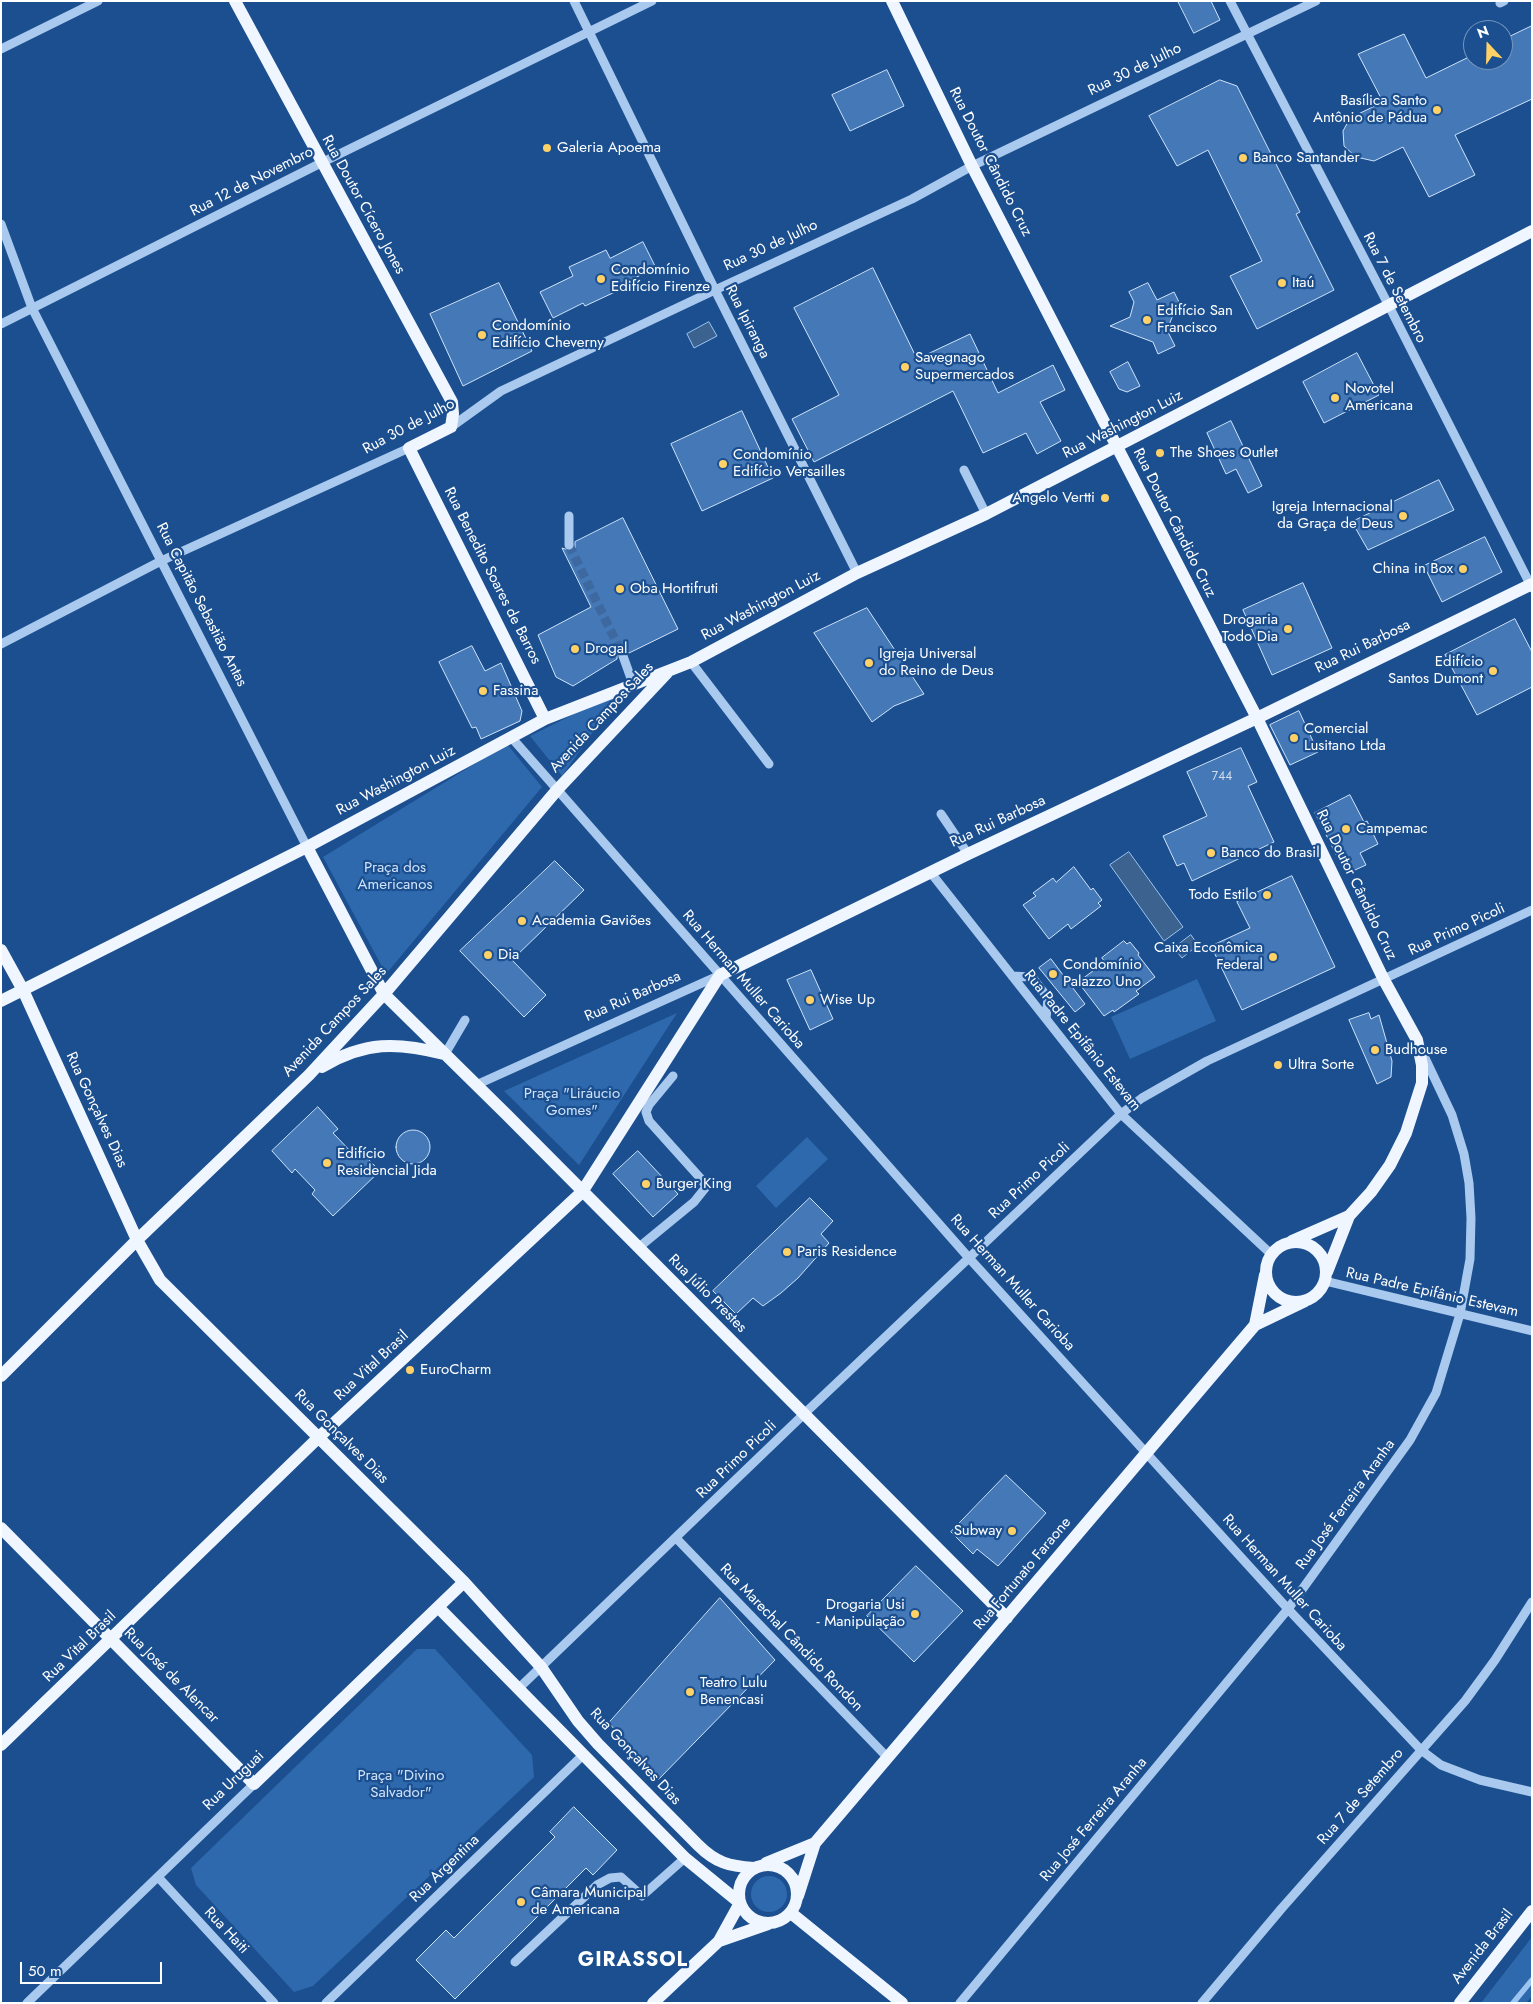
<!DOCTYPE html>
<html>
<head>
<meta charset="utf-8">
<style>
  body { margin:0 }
  #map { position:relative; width:1533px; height:2004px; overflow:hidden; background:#1b4f8f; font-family:Jost,sans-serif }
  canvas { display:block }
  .frame { position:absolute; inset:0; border:2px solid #fff; pointer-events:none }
  .north { position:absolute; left:1463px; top:20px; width:50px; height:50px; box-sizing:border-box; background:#1b4f8f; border:1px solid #7695bc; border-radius:50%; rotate:339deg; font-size:14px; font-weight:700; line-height:20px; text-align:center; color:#fff }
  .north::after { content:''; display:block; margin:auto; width:18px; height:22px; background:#ffd166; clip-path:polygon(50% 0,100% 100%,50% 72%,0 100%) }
  .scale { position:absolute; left:20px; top:1962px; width:142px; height:22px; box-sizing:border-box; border:2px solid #fff; border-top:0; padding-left:6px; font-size:15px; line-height:18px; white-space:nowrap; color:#fff; -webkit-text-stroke:4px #1b4f8f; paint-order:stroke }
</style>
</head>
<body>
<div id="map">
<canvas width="1533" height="2004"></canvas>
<div class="frame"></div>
<div class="north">N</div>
<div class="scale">50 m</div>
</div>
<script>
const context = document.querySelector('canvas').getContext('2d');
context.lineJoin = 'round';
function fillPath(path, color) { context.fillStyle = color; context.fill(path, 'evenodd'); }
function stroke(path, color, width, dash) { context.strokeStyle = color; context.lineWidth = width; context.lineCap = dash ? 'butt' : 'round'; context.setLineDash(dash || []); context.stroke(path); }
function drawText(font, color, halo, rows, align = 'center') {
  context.font = font + ' Jost,sans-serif'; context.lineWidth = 4.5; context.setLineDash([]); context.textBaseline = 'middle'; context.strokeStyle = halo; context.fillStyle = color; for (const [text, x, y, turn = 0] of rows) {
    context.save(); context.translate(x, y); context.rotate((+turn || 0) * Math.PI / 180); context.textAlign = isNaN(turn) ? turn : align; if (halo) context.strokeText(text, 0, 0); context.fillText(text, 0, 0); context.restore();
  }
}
fillPath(new Path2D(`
  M630,686L613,704L562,776L530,736Z
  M507,744L542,787L386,974L323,857Z
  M1197,979L1216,1021L1130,1059L1111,1017Z
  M677,1013L579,1165L504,1091Z
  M807,1137L828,1159L776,1208L756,1186Z
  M417,1649H435L532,1755L534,1777L313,1986L294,1992L196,1885L191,1868Z
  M751 1894a18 18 0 1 1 36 0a18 18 0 1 1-36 0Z
  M1532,1937V1996L1526,2003H1481Z`), '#2e69ad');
const water = new Path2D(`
  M709,322L717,336L694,348L687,334Z
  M1129,852L1183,927L1164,941L1110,865Z
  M1191,935L1198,945L1182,958L1174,948Z`);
fillPath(water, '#3c6290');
stroke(water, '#9cc4f0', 1);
stroke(new Path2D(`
  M1513,2003L1532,1980`), '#9cc4f0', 5.5);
const building = new Path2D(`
  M1178,1H1211L1220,20L1194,33Z
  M1532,26V99L1455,135L1475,175L1429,197L1403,147L1374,161L1356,157L1344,146L1343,131L1350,118L1383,102L1358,54L1404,34L1426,78L1473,55V60H1503V40Z
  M887,70L904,106L850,131L832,95Z
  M1220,80L1237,86L1300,212L1296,214L1334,290L1257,329L1230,276L1262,261L1208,150L1177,166L1149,116Z
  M643,242L656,268L628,281L630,285L585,306L583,303L553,318L540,292L573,276L569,267L606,250L610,258Z
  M873,268L917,359L970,334L998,393L1053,365L1065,390L1040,402L1061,441L1037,454L1026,433L983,453L953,391L814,462L792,419L839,395L794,308Z
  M499,283L532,351L463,386L430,314Z
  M1148,283L1157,300L1174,292L1183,310L1173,315L1167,330L1175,346L1158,354L1153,342L1110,326L1130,317L1134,302L1129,292Z
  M1357,353L1379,395L1324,423L1303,382Z
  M1128,362L1140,386L1127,392L1119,389L1110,372Z
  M742,411L773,478L702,511L671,444Z
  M1231,421L1262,486L1248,493L1236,469L1226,474L1207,433Z
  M1439,480L1454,510L1368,550L1352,522Z
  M623,518L678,629L629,653L625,650H620L617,654V659L573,686L556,677L538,635L591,607L562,548L572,551L575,548V542Z
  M1485,537L1502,572L1442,602L1424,566Z
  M1303,583L1332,648L1272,675L1243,610Z
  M867,608L924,694L894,706L872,722L814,633Z
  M1515,619L1532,652V687L1477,715L1445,655Z
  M472,646L485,671L501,663L522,711L520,721L481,739L476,727L472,728L439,662Z
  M1299,711L1318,752L1290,765L1270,725Z
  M1241,748L1257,782L1248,786L1274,842L1192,881L1184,863L1177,866L1163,836L1207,816L1187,772Z
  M1350,795L1364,822L1367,821L1378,844L1360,853L1366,865L1346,874L1315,813Z
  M555,861L584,890L512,960L546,995L524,1017L460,951Z
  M1074,867L1091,890L1093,888L1102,900L1098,903L1101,906L1071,929L1068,924L1049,939L1023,905L1036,896L1033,893L1053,878L1056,882Z
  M1292,876L1335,967L1242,1010L1211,946L1250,928L1237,902Z
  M1124,941L1127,944L1130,942L1139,953L1138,955L1155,977L1136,991L1139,994L1114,1012L1113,1010L1104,1016L1078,982L1105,962L1102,958Z
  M1051,959L1085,1004L1075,1012L1039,968Z
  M811,970L833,1019L810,1030L787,980Z
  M1369,1013L1371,1019L1379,1015L1392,1061L1391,1077L1377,1084L1349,1020Z
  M318,1107L338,1129L333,1133L356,1157L361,1152L380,1171L333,1216L312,1194L315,1190L295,1169L292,1173L272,1151Z
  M396 1147a17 17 0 1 1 34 0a17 17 0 1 1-34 0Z
  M638,1151L678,1194L653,1217L613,1174Z
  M810,1198L833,1221L821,1234L829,1243L798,1278L781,1293L763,1306L753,1298L736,1314L713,1291Z
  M1006,1475L1046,1513L998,1566L977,1549L973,1554L951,1532Z
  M916,1566L963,1611L914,1662L867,1616Z
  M720,1598L775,1660L658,1780L609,1723Z
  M574,1807L617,1850L593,1875L586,1868L455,1999L416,1960L446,1930L454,1938L555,1837L550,1832Z`);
fillPath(building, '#4478b7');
stroke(building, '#cfe3fa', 1);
stroke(new Path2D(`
  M569,545L623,656`), '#3d69a0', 9, [9, 4.5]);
stroke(new Path2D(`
  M574,1L715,290L857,573
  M1230,1L1389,306L1532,588
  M1500,3L1504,1
  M1,49L98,1
  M1,224L32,308L307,847
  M1,324L321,163L652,1
  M451,427L501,391L715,290L912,199L972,166L1316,1
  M964,470L986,514
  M569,545V516
  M1,644L161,561L409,448
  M623,656L633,684
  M691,662L769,764
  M511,737L969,1258L1288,1609L1421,1750L1441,1765L1480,1780L1532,1792
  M941,814L968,854
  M931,873L1121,1114L1271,1254
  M1012,976L1032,977L1048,998L1046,1019
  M445,1054L465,1020
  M476,1085L720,975
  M638,1248L694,1202L706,1187L702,1180L649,1121L646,1112L649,1105L673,1076
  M1325,1281L1532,1331
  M676,1538L887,1757
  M518,1689L804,1414L1121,1114L1142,1098L1207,1061L1532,910
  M158,1877L274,2003
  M515,1962L597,1885L610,1878L621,1877L642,1896L685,1858
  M27,2003L254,1784
  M326,2003L583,1755
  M960,2003L1288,1609L1410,1440L1436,1393L1460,1314L1470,1259L1471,1218L1469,1183L1464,1154L1452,1115L1424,1056
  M1202,2003L1282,1908L1465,1701L1495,1660L1532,1602`), '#a9c9ee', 9);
stroke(new Path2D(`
  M235,1L452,402L453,414L451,427L409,448L545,719
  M892,1L972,166L1257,718L1384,980L1417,1040L1422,1065V1083L1406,1133L1390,1165L1371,1192L1349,1216L1327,1272
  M307,847L384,994L507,1115L1007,1618
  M1,950L23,990L137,1240L160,1280L464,1582L541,1667L578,1721L598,1744L698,1845C716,1863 729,1866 754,1868
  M1,1001L307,847L545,719L691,662L857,573L986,514L1532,231
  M322,1067C364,1041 398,1042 444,1054
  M1292,1241L1349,1216
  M1266 1272a30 30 0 1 1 60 0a30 30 0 1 1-60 0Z
  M1255,1325L1265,1275
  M1,1376L137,1240L309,1075L384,994L557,790L667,673
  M1,1528L254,1784L464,1582
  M438,1607L685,1858L740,1903L719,1941L653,2003
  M1,1745L318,1438L582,1192L720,975L968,854L1257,718L1532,584
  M766,1863L815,1843
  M739 1894a29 29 0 1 1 58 0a29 29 0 1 1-58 0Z
  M798,1896L815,1843L1255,1325L1305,1301
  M791,1913L902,2003
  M719,1941L768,1924
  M1460,2003L1532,1911`), '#f0f6ff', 12);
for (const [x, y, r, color] of [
  [1437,110,5,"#ffd166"],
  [547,148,5,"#ffd166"],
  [1243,158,5,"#ffd166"],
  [601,279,5,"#ffd166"],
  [1282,283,5,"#ffd166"],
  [1147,320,5,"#ffd166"],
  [482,335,5,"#ffd166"],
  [905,367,5,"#ffd166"],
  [1335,398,5,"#ffd166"],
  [1160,453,5,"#ffd166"],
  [723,464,5,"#ffd166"],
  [1105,498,5,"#ffd166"],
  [1403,516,5,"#ffd166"],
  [1463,569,5,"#ffd166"],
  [620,589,5,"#ffd166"],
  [1288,629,5,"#ffd166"],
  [575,649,5,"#ffd166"],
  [869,663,5,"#ffd166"],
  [1493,671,5,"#ffd166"],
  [483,691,5,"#ffd166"],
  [1294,738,5,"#ffd166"],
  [1346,829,5,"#ffd166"],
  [1211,853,5,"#ffd166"],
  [1267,895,5,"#ffd166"],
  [522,921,5,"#ffd166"],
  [488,955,5,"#ffd166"],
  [1273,957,5,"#ffd166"],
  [1053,974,5,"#ffd166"],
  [810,1000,5,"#ffd166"],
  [1375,1050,5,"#ffd166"],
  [1278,1065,5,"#ffd166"],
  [327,1163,5,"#ffd166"],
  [646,1184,5,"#ffd166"],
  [787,1252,5,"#ffd166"],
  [410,1370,5,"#ffd166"],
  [1012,1531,5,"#ffd166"],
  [915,1614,5,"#ffd166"],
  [690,1692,5,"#ffd166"],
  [521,1902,5,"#ffd166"]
]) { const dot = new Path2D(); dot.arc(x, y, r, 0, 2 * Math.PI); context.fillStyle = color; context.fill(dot); stroke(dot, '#1b4f8f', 2); }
drawText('12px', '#d0dded', null, [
  ["744",1222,777]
]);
drawText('15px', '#fff', '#1b4f8f', [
  ["Rua 30 de Julho",1135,70,-26],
  ["Rua Doutor Cândido Cruz",990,162,63],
  ["Rua 12 de Novembro",252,182,-27],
  ["Rua Doutor Cícero Jones",363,205,61],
  ["Rua 30 de Julho",771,246,-25],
  ["Rua 7 de Setembro",1394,288,63],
  ["Rua Ipiranga",747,322,63],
  ["Rua Washington Luiz",1123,425,-27],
  ["Rua 30 de Julho",409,427,-28],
  ["Rua Doutor Cândido Cruz",1174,523,63],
  ["Rua Benedito Soares de Barros",492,576,63],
  ["Rua Capitão Sebastião Antas",201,605,63],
  ["Rua Washington Luiz",761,606,-28],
  ["Rua Rui Barbosa",1363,647,-26],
  ["Avenida Campos Sales",602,718,-47],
  ["Rua Washington Luiz",396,781,-28],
  ["Rua Rui Barbosa",998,822,-25],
  ["Rua Doutor Cândido Cruz",1356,885,64],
  ["Rua Primo Picoli",1457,930,-25],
  ["Rua Herman Muller Carioba",743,980,49],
  ["Rua Rui Barbosa",633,997,-24],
  ["Avenida Campos Sales",335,1022,-47],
  ["Rua Padre Epifânio Estevam",1082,1041,51],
  ["Rua Gonçalves Dias",96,1110,65],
  ["Rua Primo Picoli",1030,1181,-43],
  ["Rua Herman Muller Carioba",1012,1283,48],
  ["Rua Padre Epifânio Estevam",1432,1293,13],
  ["Rua Júlio Prestes",707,1294,45],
  ["Rua Vital Brasil",372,1366,-43],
  ["Rua Gonçalves Dias",341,1437,45],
  ["Rua Primo Picoli",737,1460,-44],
  ["Rua José Ferreira Aranha",1346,1505,-54],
  ["Rua Fortunato Faraone",1023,1574,-50],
  ["Rua Herman Muller Carioba",1284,1583,48],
  ["Rua Marechal Cândido Rondon",791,1638,46],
  ["Rua Vital Brasil",80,1647,-44],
  ["Rua José de Alencar",171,1676,45],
  ["Rua Gonçalves Dias",635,1757,47],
  ["Rua Uruguai",234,1781,-44],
  ["Rua 7 de Setembro",1361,1797,-49],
  ["Rua José Ferreira Aranha",1094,1820,-50],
  ["Rua Argentina",445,1869,-44],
  ["Rua Haiti",226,1931,47],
  ["Avenida Brasil",1483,1947,-52]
]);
drawText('15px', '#fff', '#1b4f8f', [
  ["Basílica Santo",1427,101,"right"],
  ["Antônio de Pádua",1427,118,"right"],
  ["Galeria Apoema",557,148],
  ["Banco Santander",1253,158],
  ["Condomínio",611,270],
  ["Edifício Firenze",611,287],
  ["Itaú",1292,283],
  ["Edifício San",1157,311],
  ["Francisco",1157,328],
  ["Condomínio",492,326],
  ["Edifício Cheverny",492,343],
  ["Savegnago",915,358],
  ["Supermercados",915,375],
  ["Novotel",1345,389],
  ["Americana",1345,406],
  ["The Shoes Outlet",1170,453],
  ["Condomínio",733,455],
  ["Edifício Versailles",733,472],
  ["Angelo Vertti",1095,498,"right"],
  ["Igreja Internacional",1393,507,"right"],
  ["da Graça de Deus",1393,524,"right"],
  ["China in Box",1453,569,"right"],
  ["Oba Hortifruti",630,589],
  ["Drogaria",1278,620,"right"],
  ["Todo Dia",1278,637,"right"],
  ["Drogal",585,649],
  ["Igreja Universal",879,654],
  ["do Reino de Deus",879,671],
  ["Edifício",1483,662,"right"],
  ["Santos Dumont",1483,679,"right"],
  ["Fassina",493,691],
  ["Comercial",1304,729],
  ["Lusitano Ltda",1304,746],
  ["Campemac",1356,829],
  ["Banco do Brasil",1221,853],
  ["Todo Estilo",1257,895,"right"],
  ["Academia Gaviões",532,921],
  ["Caixa Econômica",1263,948,"right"],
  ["Federal",1263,965,"right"],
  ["Dia",498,955],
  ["Condomínio",1063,965],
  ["Palazzo Uno",1063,982],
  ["Wise Up",820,1000],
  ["Budhouse",1385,1050],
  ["Ultra Sorte",1288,1065],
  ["Edifício",337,1154],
  ["Residencial Jida",337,1171],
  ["Burger King",656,1184],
  ["Paris Residence",797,1252],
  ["EuroCharm",420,1370],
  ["Subway",1002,1531,"right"],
  ["Drogaria Usi",905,1605,"right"],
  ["- Manipulação",905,1622,"right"],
  ["Teatro Lulu",700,1683],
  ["Benencasi",700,1700],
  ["Câmara Municipal",531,1893],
  ["de Americana",531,1910]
], 'left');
drawText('15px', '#cfe3fa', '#1b4f8f', [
  ["Praça dos",395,868],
  ["Americanos",395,885],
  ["Praça \"Liráucio",572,1094],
  ["Gomes\"",572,1111],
  ["Praça \"Divino",401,1776],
  ["Salvador\"",401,1793]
]);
context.letterSpacing = '1px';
drawText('bold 20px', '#fff', '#1b4f8f', [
  ["GIRASSOL",633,1961]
]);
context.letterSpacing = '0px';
</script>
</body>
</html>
